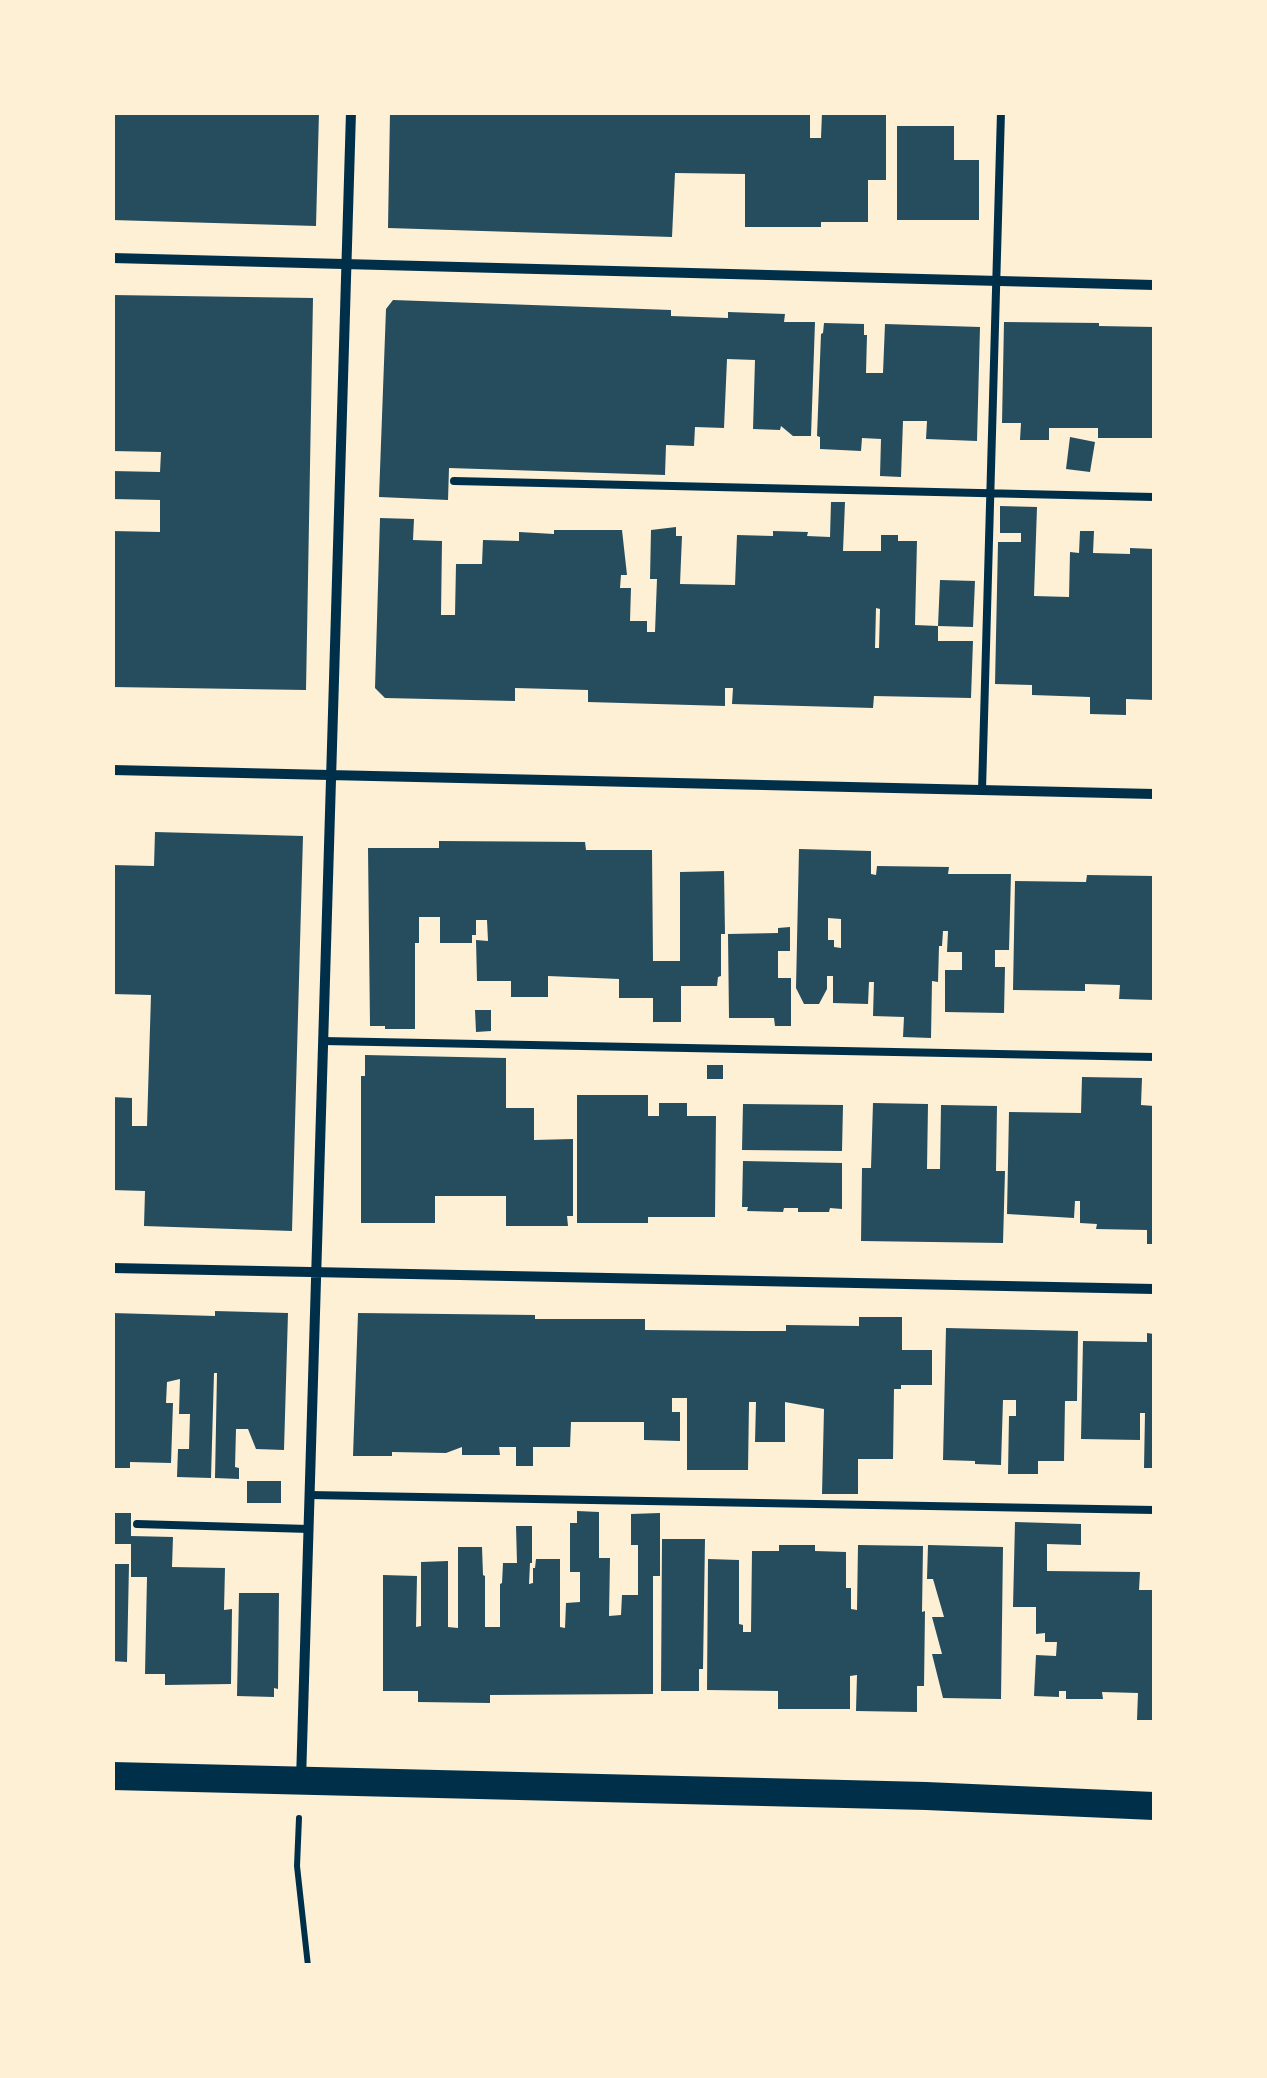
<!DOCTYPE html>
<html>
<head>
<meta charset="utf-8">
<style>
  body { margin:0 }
  #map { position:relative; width:1267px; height:2078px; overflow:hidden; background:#fdf0d5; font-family:Figtree,sans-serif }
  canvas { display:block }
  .frame { position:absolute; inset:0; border:115px solid #fdf0d5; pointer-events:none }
</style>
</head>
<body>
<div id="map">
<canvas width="1267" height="2078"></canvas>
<div class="frame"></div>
</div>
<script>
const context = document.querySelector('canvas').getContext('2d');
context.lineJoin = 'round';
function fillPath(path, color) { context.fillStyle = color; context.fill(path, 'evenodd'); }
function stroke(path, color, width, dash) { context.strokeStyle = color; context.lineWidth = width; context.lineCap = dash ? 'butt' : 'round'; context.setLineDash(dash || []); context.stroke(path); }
fillPath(new Path2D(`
  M112,112H319L316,226L112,220Z
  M390,112H810V138H821L822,112H886V180H868V222H821V227H745V174L675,173L672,237L388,228Z
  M897,126H954V160H979V220H897Z
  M112,295L313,298L306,690L112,687V531L160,532V500L112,499V471L160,472L161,452L112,451Z
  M393,300L671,310V316L728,318V312L785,314L784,322H815L811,436H793L781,426L780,430L753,429L755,360L727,359L724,428L695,427L694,446L666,445L665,475L449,468L448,500L379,497L386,309Z
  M1004,322L1099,323V326L1154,327V438H1098V428H1049V440H1020L1021,423H1002Z
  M824,323L864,324V335H867L866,373H883L885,324L980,327L977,441L926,439L927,421H903L901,477L880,476L881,439L862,438L861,451L820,449V437L817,436L821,334L823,333Z
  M1070,437L1095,442L1090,472L1066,469Z
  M831,502H845L843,551H881V535H898V541H917L915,625L938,626L940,580L975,581L973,627L938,626V641H973L971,698L874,696L873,708L732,704L733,688H725V706L588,702V690L515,688V701L385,698L375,688L380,518L414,519L413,540L442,541L441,615H455L456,564H482L483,540L519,541V532L554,534V530H622L627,575H621L620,588H631L630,621H647V632H655L657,579H650L651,530L676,527V536H682L680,584L735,585L737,535L773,536V531L808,532L807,536L830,537ZM876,608L880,609L879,648H875Z
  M1000,506L1037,507L1034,596L1069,597L1070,552L1079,553L1080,531H1094L1093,553L1130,554V548L1154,549V700L1126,699V715L1090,714V697L1032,695V685L995,684L998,542H1021V533H1000Z
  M155,832L303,836L292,1231L144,1226L145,1191L112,1190V1097L132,1098V1126H147L151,995L112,994V865L154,866Z
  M439,841L585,842L586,850H652L653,961H680V872L724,871L725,934H721V976L718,977L717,986H681V1022H653V998H619V979L548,976V997H511V981H477L476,940L488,941L487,920H476V935H472V943H440V917H419V943H415V1029H385V1026H370L368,848H439Z
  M799,849L871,851V874L876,875L877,866L949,867L948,874H1011L1009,950H995V967H1005L1004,1013L945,1012V970H962V952H947L948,931H943L942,946H939L938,982L932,981L931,1038L903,1037L904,1017L873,1016L874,982H869L868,1004L833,1003V976H827V989L819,1004H804L796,988ZM828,918L841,919V948L834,947V940H828Z
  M1087,875L1154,876V1000L1119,999L1120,985L1085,984V991L1013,990L1015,881L1086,882Z
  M790,927V951H778V978H791V1026H775L774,1018H729L728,934L778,933V928Z
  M475,1010H491V1031L476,1032Z
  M365,1055L506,1058V1108H534V1140L573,1139V1216H567L568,1226H506V1196H435V1223H361V1076H365Z
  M707,1065H723V1079H707Z
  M1082,1077L1142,1078L1141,1105L1154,1106V1244H1147V1230L1096,1229L1097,1224L1080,1223V1201H1075L1074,1218L1007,1214L1009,1112L1081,1113Z
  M577,1095H648V1116H659V1103H687V1116H716L715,1217H648V1223H577Z
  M873,1103L928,1104L927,1169H940L941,1105L997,1106L996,1171H1005L1003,1243L861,1241L862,1168H871Z
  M743,1104L843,1105L842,1151L742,1150Z
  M743,1161L842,1163V1209L830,1208L829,1212H798V1208H784L783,1212L747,1211L748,1207H742Z
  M215,1311L288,1313L284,1450L256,1449L248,1429H236L235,1467L239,1468V1479L215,1478L217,1373H214L211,1478L177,1477L178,1449H189L190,1414H179L180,1379L167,1382L166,1403H173L171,1463L130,1462V1468H112V1313L215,1316Z
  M358,1313L535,1315V1319H645V1330L749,1331H786V1325L859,1326V1317H902V1350H932V1385H901V1389H894L893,1459H858V1494H822L824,1409L785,1402V1442H755L756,1402H749L748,1470H687V1398H672V1412H680V1441L644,1440V1422H571L570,1447H533V1466H516V1447H499L500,1455H462V1447L446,1453L392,1452V1456H353Z
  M946,1328L1078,1331L1077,1401H1065L1064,1461H1038V1474H1008L1009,1416H1016V1400H1003L1001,1465L975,1464V1461L943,1460Z
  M1147,1333L1154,1334V1468H1144L1145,1413H1140V1440L1081,1439L1083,1341L1147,1342Z
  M247,1481H281V1503H247Z
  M577,1511L599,1512V1558H610L609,1616L621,1615L622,1595H638V1545H631V1514L660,1513V1576H653V1694L490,1695V1703L418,1702V1691H383V1575L417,1576L416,1627L421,1626V1562L448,1561V1627L458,1628V1547H482L483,1575L485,1576V1627H500V1584L502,1583L503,1563H517L516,1526H532V1563H530L529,1584L533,1583V1568H535L536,1559H560V1627L565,1628L566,1603L580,1602V1572H570V1523H577Z
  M112,1513H131V1536L173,1537L172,1567L225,1568L224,1610L232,1609L231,1684L165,1685V1674H145L147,1577H131V1544H112Z
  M1015,1522L1081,1524V1545L1047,1544V1571L1140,1572L1139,1590H1154V1720H1137L1138,1693L1102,1692L1103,1699H1066V1691H1059V1697L1034,1696L1036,1655L1056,1656L1057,1642H1045V1633L1036,1634V1607H1013Z
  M662,1539H705L703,1669H699V1691H661Z
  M779,1545H815V1551L846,1552V1588H851V1609L857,1610L858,1545L923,1546L922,1612L925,1611L924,1686H917V1712L856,1711L857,1675L850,1676V1709H778V1691L707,1690L708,1559L739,1560V1624L743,1625V1632H751L752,1551H779Z
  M928,1545L1003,1547L1001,1699L943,1698L932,1654H942L932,1617H944L933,1579H927Z
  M112,1564H129L127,1662L112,1661Z
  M239,1593H279L278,1689L274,1688V1697L237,1696Z`), '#264d5e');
stroke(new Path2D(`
  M299,1818L297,1866L308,1966`), '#003049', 6);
stroke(new Path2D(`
  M454,481L1154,497
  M982,790L1001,112
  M323,1041L1154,1057
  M309,1495L1154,1510
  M137,1524L309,1529`), '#003049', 8);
stroke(new Path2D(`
  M112,258L1154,285
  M112,770L1154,794
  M112,1268L1154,1289
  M301,1780L351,112`), '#003049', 10);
stroke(new Path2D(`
  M112,1776L926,1796L1154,1806`), '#003049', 28);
</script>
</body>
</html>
